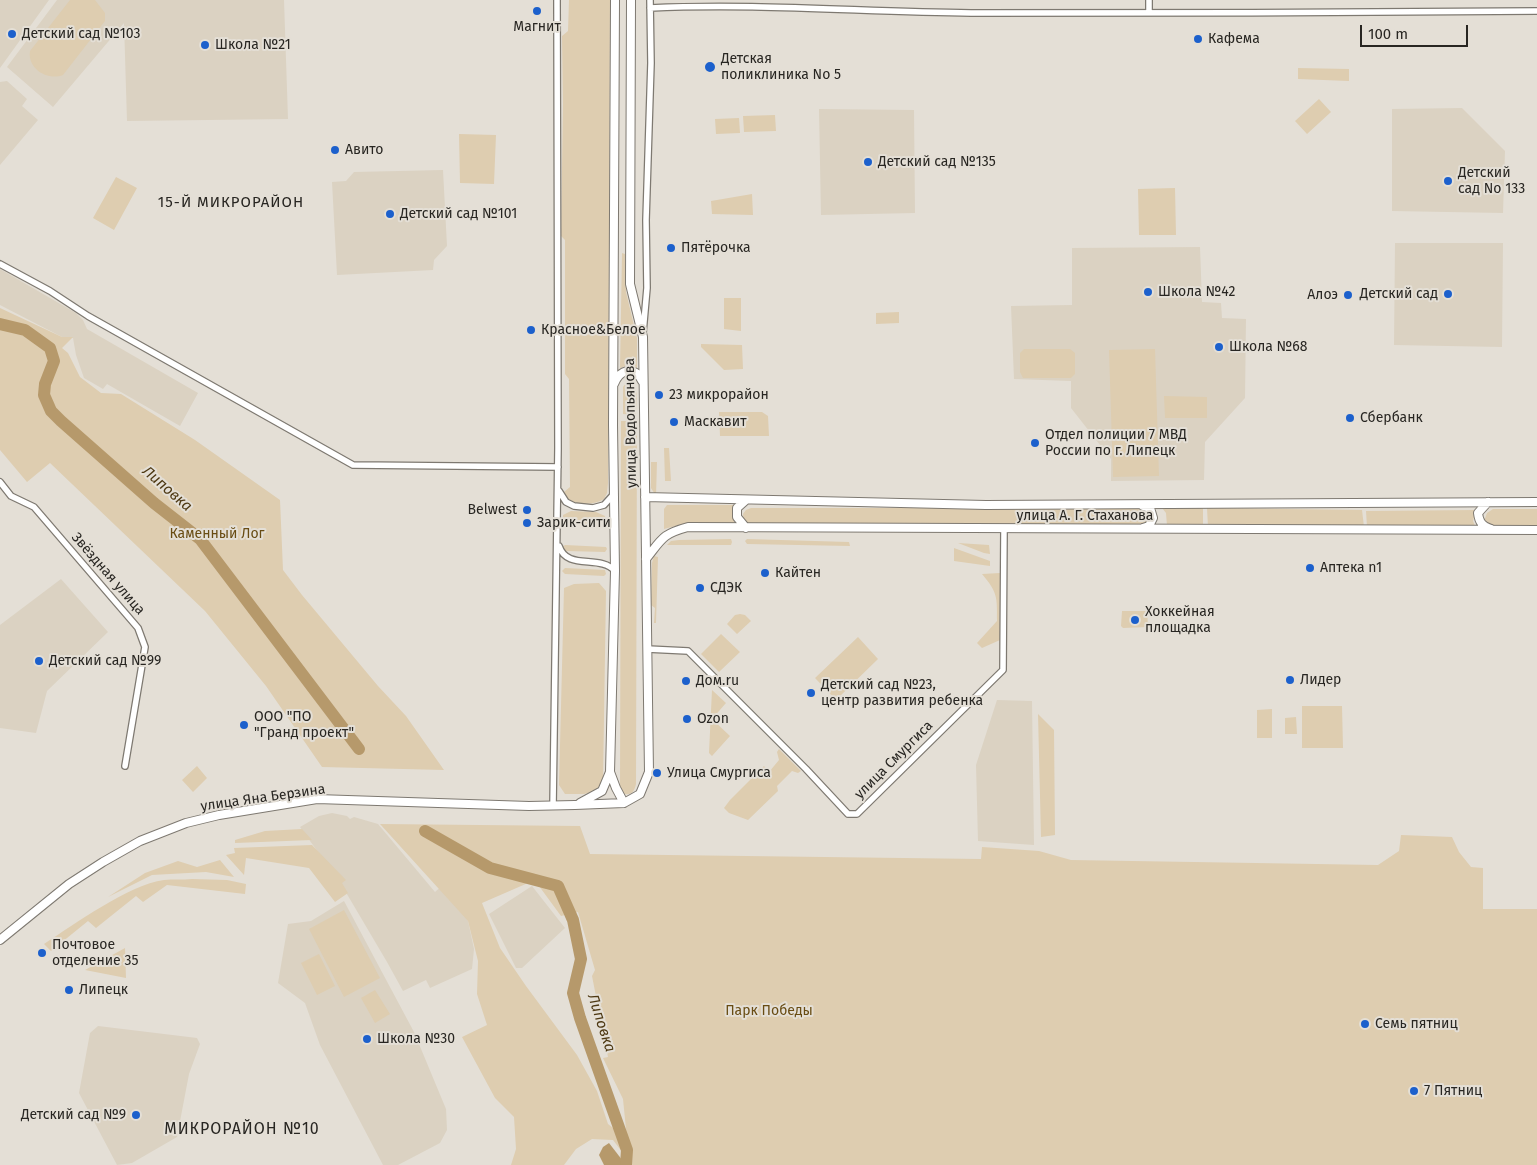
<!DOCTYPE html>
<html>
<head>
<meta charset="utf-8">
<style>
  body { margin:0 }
  #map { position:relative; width:1537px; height:1165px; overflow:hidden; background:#e4dfd6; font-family:"Fira Sans",sans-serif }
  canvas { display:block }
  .scale { position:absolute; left:1360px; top:25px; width:108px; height:22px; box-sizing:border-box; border:2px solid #282622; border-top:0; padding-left:6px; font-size:15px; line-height:18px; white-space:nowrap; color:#282622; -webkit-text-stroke:4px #e4dfd6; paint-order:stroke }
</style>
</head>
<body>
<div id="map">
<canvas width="1537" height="1165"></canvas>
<div class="scale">100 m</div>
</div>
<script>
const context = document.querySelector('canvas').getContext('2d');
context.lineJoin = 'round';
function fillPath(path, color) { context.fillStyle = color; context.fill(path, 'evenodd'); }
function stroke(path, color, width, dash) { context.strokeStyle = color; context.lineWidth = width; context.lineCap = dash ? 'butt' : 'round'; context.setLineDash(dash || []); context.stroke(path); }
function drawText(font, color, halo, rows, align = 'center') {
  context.font = font + ' "Fira Sans",sans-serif'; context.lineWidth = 4; context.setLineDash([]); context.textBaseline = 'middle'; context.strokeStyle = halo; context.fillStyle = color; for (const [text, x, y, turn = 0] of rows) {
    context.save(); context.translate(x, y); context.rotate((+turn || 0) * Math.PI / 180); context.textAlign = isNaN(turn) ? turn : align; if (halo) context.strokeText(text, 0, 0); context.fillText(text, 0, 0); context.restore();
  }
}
fillPath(new Path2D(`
  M0,0H49L0,68Z
  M57,0H284L288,119L127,121L124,23L53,107L7,67Z
  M7,81L27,99L22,106L38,120L0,165V82Z
  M1462,108L1505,151L1503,213L1392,211V109Z
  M819,109L914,110L915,213L821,215Z
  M443,170L447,246L434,260L433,270L337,275L332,182L346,181L354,172Z
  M1395,243H1503L1502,347L1394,345Z
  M1200,247L1202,302L1221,303L1222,318L1246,319L1245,398L1205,442L1204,480L1111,481V459L1071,408V381L1014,379L1011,306L1072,305V248Z
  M0,269L76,313L83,320L87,329L198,393L180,426L107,384L103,389L84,378L76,355L73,338L62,337L0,305Z
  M61,579L108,632L47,691L36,733L0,728V625Z
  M997,700L1032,701L1034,845L978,841L976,765Z
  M332,813L347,816L350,819L354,817L378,824L435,892L447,881L464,902L474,949L472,969L430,988L426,980L403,991L387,962L341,884L300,827L319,816Z
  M532,886L565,928L522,968H516L489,914Z
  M344,901L414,1032L446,1109L447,1130L440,1143L398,1165H383L320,1045L305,1003L278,983L288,924L311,921Z
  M98,1026L197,1038L200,1044L189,1074L177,1137L132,1163L117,1165L79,1093L90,1033Z`), '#dbd2c2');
fillPath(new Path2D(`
  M70,0H95L105,13V21L63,75C48,81 27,69 30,51Z
  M569,0H610L608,483L607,493L604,499C594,506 575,505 565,498L564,492L570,487L569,379L565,374V240L561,236L563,104L562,36L568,31Z
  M1298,68L1349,69V81L1298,79Z
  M1319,99L1331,112L1307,134L1295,121Z
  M775,115L776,131L744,132L743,116Z
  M739,118L740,133L716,134L715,119Z
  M459,134L496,135L494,184L460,183Z
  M116,177L137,188L114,230L93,218Z
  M1175,188L1176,235H1139L1138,189Z
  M752,194L753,215L712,214L711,201Z
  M622,253L625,254L626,292L637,338V368L629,365L620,368Z
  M724,298H741V331L724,329Z
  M0,308L62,337H73L62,348L68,353L80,377L101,393L121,394L195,440L280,500L283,570L302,595L378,686L406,716L444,770L322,767L266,686L205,611L50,463L27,482L0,450Z
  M899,312V323L876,324V313Z
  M701,344L742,345L743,369L724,370L701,347Z
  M1024,349H1070L1075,353V374L1071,378H1023L1020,372V353Z
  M1155,349L1159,476L1113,477L1109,350Z
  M630,382C640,387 636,404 636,415L623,414V387L626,383Z
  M1164,396L1207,397V418H1165Z
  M719,412H762L768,416L769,436H720Z
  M621,421H637L636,784C634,792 632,795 624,794L620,790Z
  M664,448H669L671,481H665Z
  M651,462H657L656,496L651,488Z
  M667,505H734V523L683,524L664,529V509Z
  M751,508H1140C1147,513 1151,515 1147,524L1142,525H749L744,521L743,514L746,510Z
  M1162,508H1203V526H1167L1166,513Z
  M1207,508L1362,510L1364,527H1208Z
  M1493,509H1537V528H1493L1484,521L1487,513Z
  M1476,510L1473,521L1476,528L1367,527L1366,511Z
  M571,511L596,512L605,516L606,522L604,526L599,527L569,524L563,519V515Z
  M731,539L732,542L731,545H667L671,541L679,540Z
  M747,539L849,542L850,546L747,544L745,541Z
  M958,543L989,545L990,554L984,553Z
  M565,545L606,547L607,549L605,552L566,551L562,547Z
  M954,548L990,561V566L954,561Z
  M654,556L658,557L656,623H654L655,608L651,605L652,563Z
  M565,568L605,570L606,574L604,576L565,574L562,571Z
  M1000,573V640L982,648L977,643L997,621C997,597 998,593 982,574Z
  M599,583L606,591L603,781L595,791L584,794H565L559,785L564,588L574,584Z
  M1122,611H1147L1148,627L1123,628L1121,626Z
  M740,614L745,615L751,621L737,634L727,624L735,615Z
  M721,634L740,652L719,672L701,654Z
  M858,637L878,659L836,700L815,678Z
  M712,690L726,703L712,719L730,736L712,756L709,753Z
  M1302,706H1342L1343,748H1302Z
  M1272,709V738H1257V710Z
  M1038,714L1054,730L1055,835L1041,837Z
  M1296,717L1297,734H1285V718Z
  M779,749L801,771L798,773L792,771L777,786L778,791L748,820L729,813L724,808L730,800L764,766L769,772L779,760L777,752Z
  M197,766L207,778L193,792L182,780Z
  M380,824L580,826L590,854L981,859L982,847L1039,851L1071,860L1378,865L1399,851L1401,835L1452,837L1459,852L1471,867L1483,868V909H1537V1165H632L613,1140L592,1139L576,1149L564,1165H511L516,1149L514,1117L495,1098L462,1037L487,1025L477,994L478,961L468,921ZM528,883L539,886L561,916L578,912L595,970L592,976L608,1057L603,1058L623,1099L627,1139L608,1124L597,1091L577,1055L526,986L500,948L482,903Z
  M302,829L312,840L235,843V840L265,831Z
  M312,845L346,880L342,883L348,893L335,902L309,868L246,858L244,875L226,855L235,853L234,848Z
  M220,860L234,877L206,872L152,875L108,897L145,873L178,861L197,867Z
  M192,879L227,880L246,884L245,894L167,885L143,902L136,896L96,928L88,921L51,951L44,944C75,924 128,885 164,880C173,879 183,880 192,879Z
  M344,910L380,978L344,997L309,929Z
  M125,948L126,978L85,970Z
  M319,954L335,986L317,995L301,963Z
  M375,990L390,1014L375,1023L361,998Z`), '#decdb0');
fillPath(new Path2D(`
  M609,1143L626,1165H604L599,1155L603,1147Z`), '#b6996b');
stroke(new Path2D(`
  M0,324L25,330L50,348L54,361L45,384L44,395L51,411L61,421L154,503L200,539L359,749
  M425,831L490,868L558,886L573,920L581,959L573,993L580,1018L627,1150L626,1165`), '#b6996b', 12);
const minor = new Path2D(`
  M650,8C757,3 864,12 971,13C1160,14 1348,12 1537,11
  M1149,13V0
  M0,264L50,291L88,316L353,465L558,467
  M643,333L647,288L646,220L651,63L650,0
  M0,482L11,496L34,507L138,628L145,647L125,766
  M559,491L566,502L574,506L593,508L604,505L614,494
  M559,546C567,571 600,554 615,571
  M647,649L688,651L806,769L848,814H857L1003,670L1004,529
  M553,806L558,448L557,0`);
const secondary = new Path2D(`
  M614,384C620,369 635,365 642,381
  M645,497L986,505L1537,502
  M746,500L737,508V517L746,528
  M1488,502L1478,513C1479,522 1482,526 1491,529
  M1143,506L1150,508L1153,518L1149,526L1143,528
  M646,559C662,539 662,534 688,527L1537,530
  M610,772L616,788L624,803
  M580,803L602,791L610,772L615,571L613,425L615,0
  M0,940L69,884L103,862L140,841L186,823L219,815L317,799L529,806L575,805L624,803L640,794L649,772L643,337L630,284L631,0`);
stroke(minor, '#7e7971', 8);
stroke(secondary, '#7e7971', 10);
stroke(minor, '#fff', 5.5);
stroke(secondary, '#fff', 8);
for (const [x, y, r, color] of [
  [537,11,5,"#1c60cc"],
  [12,34,5,"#1c60cc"],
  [1198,39,5,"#1c60cc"],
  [205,45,5,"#1c60cc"],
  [710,67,6,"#1c60cc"],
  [335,150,5,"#1c60cc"],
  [868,162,5,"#1c60cc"],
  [1448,181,5,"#1c60cc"],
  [390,214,5,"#1c60cc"],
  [671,248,5,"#1c60cc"],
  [1148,292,5,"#1c60cc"],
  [1448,294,5,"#1c60cc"],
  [1348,295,5,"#1c60cc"],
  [531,330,5,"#1c60cc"],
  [1219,347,5,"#1c60cc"],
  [659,395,5,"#1c60cc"],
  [1350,418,5,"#1c60cc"],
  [674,422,5,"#1c60cc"],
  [1035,443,5,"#1c60cc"],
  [527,510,5,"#1c60cc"],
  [527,523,5,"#1c60cc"],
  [1310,568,5,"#1c60cc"],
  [765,573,5,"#1c60cc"],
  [700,588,5,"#1c60cc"],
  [1135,620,5,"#1c60cc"],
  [39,661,5,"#1c60cc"],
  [1290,680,5,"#1c60cc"],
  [686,681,5,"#1c60cc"],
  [811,693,5,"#1c60cc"],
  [687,719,5,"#1c60cc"],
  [244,725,5,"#1c60cc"],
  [657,773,5,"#1c60cc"],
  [42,953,5,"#1c60cc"],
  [69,990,5,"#1c60cc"],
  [1365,1024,5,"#1c60cc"],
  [367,1039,5,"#1c60cc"],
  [1414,1091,5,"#1c60cc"],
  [136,1115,5,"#1c60cc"]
]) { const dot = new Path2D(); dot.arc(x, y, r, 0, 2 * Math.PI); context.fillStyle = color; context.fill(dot); stroke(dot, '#e4dfd6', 2); }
drawText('14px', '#282622', '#e4dfd6', [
  ["Магнит",537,27,"center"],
  ["Детский сад №103",22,34],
  ["Кафема",1208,39],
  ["Школа №21",215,45],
  ["Детская",721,59],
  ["поликлиника No 5",721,75],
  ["Авито",345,150],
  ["Детский сад №135",878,162],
  ["Детский",1458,173],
  ["сад No 133",1458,189],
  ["Детский сад №101",400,214],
  ["Пятёрочка",681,248],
  ["Школа №42",1158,292],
  ["Детский сад",1438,294,"right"],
  ["Алоэ",1338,295,"right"],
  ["Красное&Белое",541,330],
  ["Школа №68",1229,347],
  ["23 микрорайон",669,395],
  ["Сбербанк",1360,418],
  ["Маскавит",684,422],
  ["Отдел полиции 7 МВД",1045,435],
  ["России по г. Липецк",1045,451],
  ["Belwest",517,510,"right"],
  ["Зарик-сити",537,523],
  ["Аптека n1",1320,568],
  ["Кайтен",775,573],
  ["СДЭК",710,588],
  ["Хоккейная",1145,612],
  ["площадка",1145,628],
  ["Детский сад №99",49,661],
  ["Лидер",1300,680],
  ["Дом.ru",696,681],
  ["Детский сад №23,",821,685],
  ["центр развития ребенка",821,701],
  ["ООО \"ПО",254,717],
  ["\"Гранд проект\"",254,733],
  ["Ozon",697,719],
  ["Улица Смургиса",667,773],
  ["Почтовое",52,945],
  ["отделение 35",52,961],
  ["Липецк",79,990],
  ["Семь пятниц",1375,1024],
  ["Школа №30",377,1039],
  ["7 Пятниц",1424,1091],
  ["Детский сад №9",126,1115,"right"]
], 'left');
drawText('14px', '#282622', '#e4dfd6', [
  ["улица Водопьянова",631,423,-91],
  ["улица А. Г. Стаханова",1085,516],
  ["Звёздная улица",108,574,49],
  ["улица Смургиса",894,760,-45],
  ["улица Яна Берзина",263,798,-8]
]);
drawText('14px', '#694c13', '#e4dfd6', [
  ["Каменный Лог",217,534],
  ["Парк Победы",769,1011]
]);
context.letterSpacing = '1px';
drawText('15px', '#282622', '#e4dfd6', [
  ["15-Й МИКРОРАЙОН",231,203]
]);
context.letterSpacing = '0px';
drawText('italic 15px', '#4e3913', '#e4dfd6', [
  ["Липовка",167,489,41],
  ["Липовка",601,1023,72]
]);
context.letterSpacing = '1px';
drawText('16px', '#282622', '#e4dfd6', [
  ["МИКРОРАЙОН №10",242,1130]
]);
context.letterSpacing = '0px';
</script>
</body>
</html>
